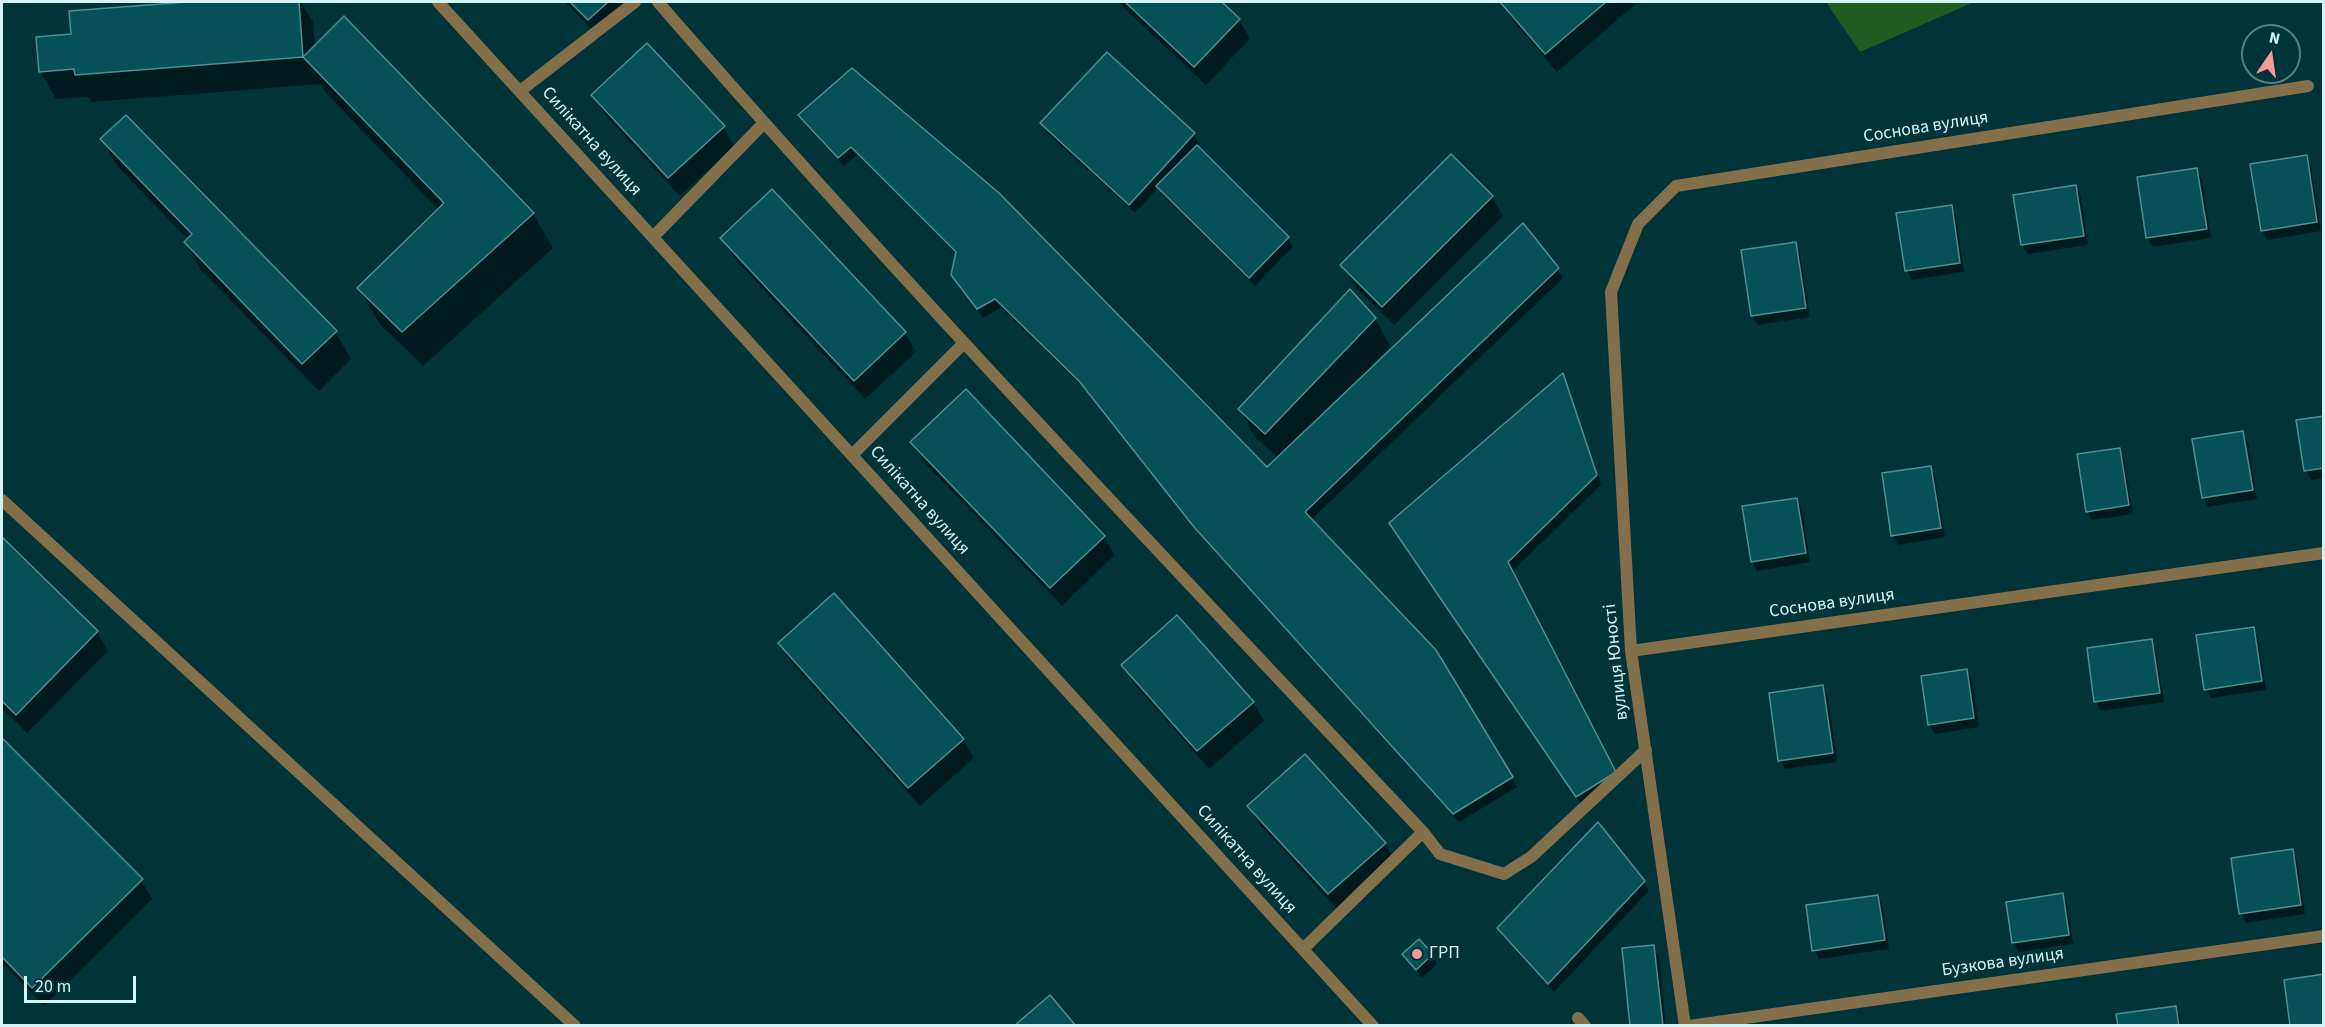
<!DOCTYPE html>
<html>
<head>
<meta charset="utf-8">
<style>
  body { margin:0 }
  #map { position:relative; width:2325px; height:1027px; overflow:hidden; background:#003439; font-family:"Source Sans 3",sans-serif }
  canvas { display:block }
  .frame { position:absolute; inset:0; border:3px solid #d3f3f5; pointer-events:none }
  .north { position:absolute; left:2241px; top:24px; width:60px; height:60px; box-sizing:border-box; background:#003439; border:2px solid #548084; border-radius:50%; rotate:13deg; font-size:16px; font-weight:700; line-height:24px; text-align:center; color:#d3f3f5 }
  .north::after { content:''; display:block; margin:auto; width:21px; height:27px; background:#f59b97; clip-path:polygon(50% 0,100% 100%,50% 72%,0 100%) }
  .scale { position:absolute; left:24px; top:976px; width:112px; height:27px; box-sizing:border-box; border:3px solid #d3f3f5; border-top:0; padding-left:8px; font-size:18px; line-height:21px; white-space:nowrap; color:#d3f3f5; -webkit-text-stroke:4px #003439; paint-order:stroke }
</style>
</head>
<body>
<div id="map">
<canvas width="2325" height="1027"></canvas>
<div class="frame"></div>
<div class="north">N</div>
<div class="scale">20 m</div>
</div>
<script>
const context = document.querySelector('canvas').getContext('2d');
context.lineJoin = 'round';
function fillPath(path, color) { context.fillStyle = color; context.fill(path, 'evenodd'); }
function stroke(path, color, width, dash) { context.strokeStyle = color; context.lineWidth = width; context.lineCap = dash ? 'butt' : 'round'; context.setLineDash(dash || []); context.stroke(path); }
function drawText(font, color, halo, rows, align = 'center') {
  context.font = font + ' "Source Sans 3",sans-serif'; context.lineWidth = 6; context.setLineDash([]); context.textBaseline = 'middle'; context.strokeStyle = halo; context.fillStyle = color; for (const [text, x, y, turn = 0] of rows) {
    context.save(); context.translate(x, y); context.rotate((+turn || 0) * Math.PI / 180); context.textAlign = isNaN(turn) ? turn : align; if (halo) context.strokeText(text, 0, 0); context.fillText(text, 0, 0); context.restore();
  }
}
fillPath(new Path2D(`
  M1826,2H1974L1860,52Z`), '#215b20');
fillPath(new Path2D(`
  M206,2H301L313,22L315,47L533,214L553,248L423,366L379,323L359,288L439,210L325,92L321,84L92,102L89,97L56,99L41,72L73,36L71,12Z
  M565,2H638L600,38Z
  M1118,2H1220L1239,20L1250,39L1206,85Z
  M1502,2H1638L1557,72L1513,21Z
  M1107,54L1194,134L1199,144L1196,147L1288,238L1293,247L1255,286L1163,196L1158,188L1135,213L1047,133L1042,123Z
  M852,70L1267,469L1278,458L1255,437L1240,409L1375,318L1390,346L1372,365L1374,367L1558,269L1563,278L1311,520L1435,651L1517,787L1459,822L1201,536L1086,390L1001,308L983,318L953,275L957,255L857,155L844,166L805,125L800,115Z
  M593,95L723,127L734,146L680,196L604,114Z
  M102,140L335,332L351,359L319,391L201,270L186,243L189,240L118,167Z
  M2306,157L2311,166L2321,231L2267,240L2262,231Z
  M2197,170L2202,179L2211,238L2153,247L2147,237Z
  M2076,187L2081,196L2088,245L2028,254L2022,245L2015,196Z
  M772,191L905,333L916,352L865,399L733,257L722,238Z
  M1492,197L1503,216L1394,325L1353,284L1342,265Z
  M1951,207L1956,216L1964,272L1912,280L1907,271Z
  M1795,244L1800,253L1810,317L1758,325L1752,316Z
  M1562,375L1567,384L1601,485L1512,572L1620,782L1582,805L1396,533Z
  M2324,417V478L2311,480L2306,471Z
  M2242,433L2248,442L2257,499L2208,507L2203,498Z
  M912,442L1104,537L1115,555L1062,606L923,461Z
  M2119,449L2124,459L2133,514L2092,520L2087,511Z
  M1930,468L1935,477L1945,537L1898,545L1893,536Z
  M1797,500L1802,509L1810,562L1757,571L1752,561Z
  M2,539L97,632L108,651L27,733L2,708Z
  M2253,629L2258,638L2266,690L2211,698L2206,689Z
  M2151,641L2156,650L2164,702L2101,711L2096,701Z
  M780,643L963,740L974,758L920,806L791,662Z
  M1123,665L1253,702L1264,721L1209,769L1134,684Z
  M1966,671L1972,680L1979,727L1935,734L1929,724Z
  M1822,687L1828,696L1837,762L1785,769L1780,760Z
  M2,740L141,880L152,899L44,1006L2,963Z
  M1249,806L1385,843L1395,862L1340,912L1260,825Z
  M2292,851L2297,860L2305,914L2246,923L2241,914L2233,859Z
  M1644,882L1649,891L1554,992L1504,937L1499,928Z
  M2062,895L2067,904L2073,944L2019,952L2014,943Z
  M1877,896L1883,906L1889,949L1819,959L1814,950Z
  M1654,947L1659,956L1666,1026H1631Z
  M1404,955H1432L1437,964L1422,978Z
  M2175,1007L2180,1016L2182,1026H2120Z`), '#0007');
const building = new Path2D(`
  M187,2H299L303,57L75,75L74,69L39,72L36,37L71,34L69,11Z
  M570,2H608L588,20Z
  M1125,2H1222L1240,19L1194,67Z
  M1500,2H1606L1545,54Z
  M344,16L534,213L402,332L357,288L444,203L303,57Z
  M647,43L725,126L668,178L591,95Z
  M1107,52L1195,133L1129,205L1040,123Z
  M852,68L999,193L1267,467L1523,223L1559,268L1305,512L1436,650L1513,777L1453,814L1194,527L1079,381L995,299L977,309L951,275L956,252L851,147L838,158L798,115Z
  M126,115L337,331L302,364L184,242L192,234L100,139Z
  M1197,145L1289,237L1249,278L1156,186Z
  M1451,154L1493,196L1382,307L1340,265Z
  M2307,155L2317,222L2261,231L2250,164Z
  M2197,168L2207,229L2146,238L2137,177Z
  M2076,185L2084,236L2021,245L2013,195Z
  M772,189L906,332L854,381L720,238Z
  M1952,205L1960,263L1905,271L1896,213Z
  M1796,242L1806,308L1751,316L1741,250Z
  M1350,289L1376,318L1265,434L1238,409Z
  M1563,373L1597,475L1508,562L1616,772L1576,797L1389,523Z
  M966,389L1105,536L1050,588L910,442Z
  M2324,416V468L2304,471L2296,420Z
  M2243,431L2253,490L2202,498L2192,439Z
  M2120,448L2129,505L2086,512L2077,454Z
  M1931,466L1941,528L1891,536L1882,473Z
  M1797,498L1806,553L1751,562L1742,506Z
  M2,537L98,631L16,715L2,701Z
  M834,593L964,739L908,788L778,643Z
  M1177,615L1254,702L1197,751L1121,665Z
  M2254,627L2262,681L2204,690L2196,635Z
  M2152,639L2160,693L2094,702L2087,648Z
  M1967,669L1974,718L1928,725L1921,676Z
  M1823,685L1833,753L1778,761L1769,693Z
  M2,738L143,879L32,988L2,957Z
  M1305,754L1386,843L1328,894L1247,806Z
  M1598,822L1645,881L1548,984L1497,928Z
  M2293,849L2301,905L2239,914L2231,858Z
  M2063,893L2069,935L2012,943L2006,902Z
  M1878,895L1885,940L1812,951L1806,905Z
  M1419,939L1433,954L1416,970L1402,954Z
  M1654,945L1663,1026H1630L1622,948Z
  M2324,974V1026H2290L2284,980Z
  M1050,995L1076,1026H1014Z
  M2176,1006L2179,1026H2118L2116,1014Z`);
fillPath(building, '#065157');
stroke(building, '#508f95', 1.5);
stroke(new Path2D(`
  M658,2C905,286 1165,558 1423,832L1303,949
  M520,91L635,2
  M653,237L764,123
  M852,455L964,343
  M2,500L575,1026
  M1423,832L1440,854L1504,874L1531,857L1646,750
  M1578,1018L1585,1026`), '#83704b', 12);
stroke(new Path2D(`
  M438,2L1373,1026
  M1631,651L2324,553
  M1685,1026L1631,651L1611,292L1638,224L1676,186L2308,86
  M1689,1026L2324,936`), '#83704b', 12);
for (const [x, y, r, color] of [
  [1417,954,6,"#f59b97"]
]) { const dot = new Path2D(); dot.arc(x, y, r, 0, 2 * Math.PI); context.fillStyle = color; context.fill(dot); stroke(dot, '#003439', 2); }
drawText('18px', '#d3f3f5', '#003439', [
  ["Соснова вулиця",1926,128,-9],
  ["Силікатна вулиця",591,142,48],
  ["Силікатна вулиця",919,501,48],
  ["Соснова вулиця",1832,604,-8],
  ["вулиця Юності",1617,662,-96],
  ["Силікатна вулиця",1246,860,48],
  ["Бузкова вулиця",2003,963,-8]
]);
drawText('18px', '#d3f3f5', '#003439', [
  ["ГРП",1429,954]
], 'left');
</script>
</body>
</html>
